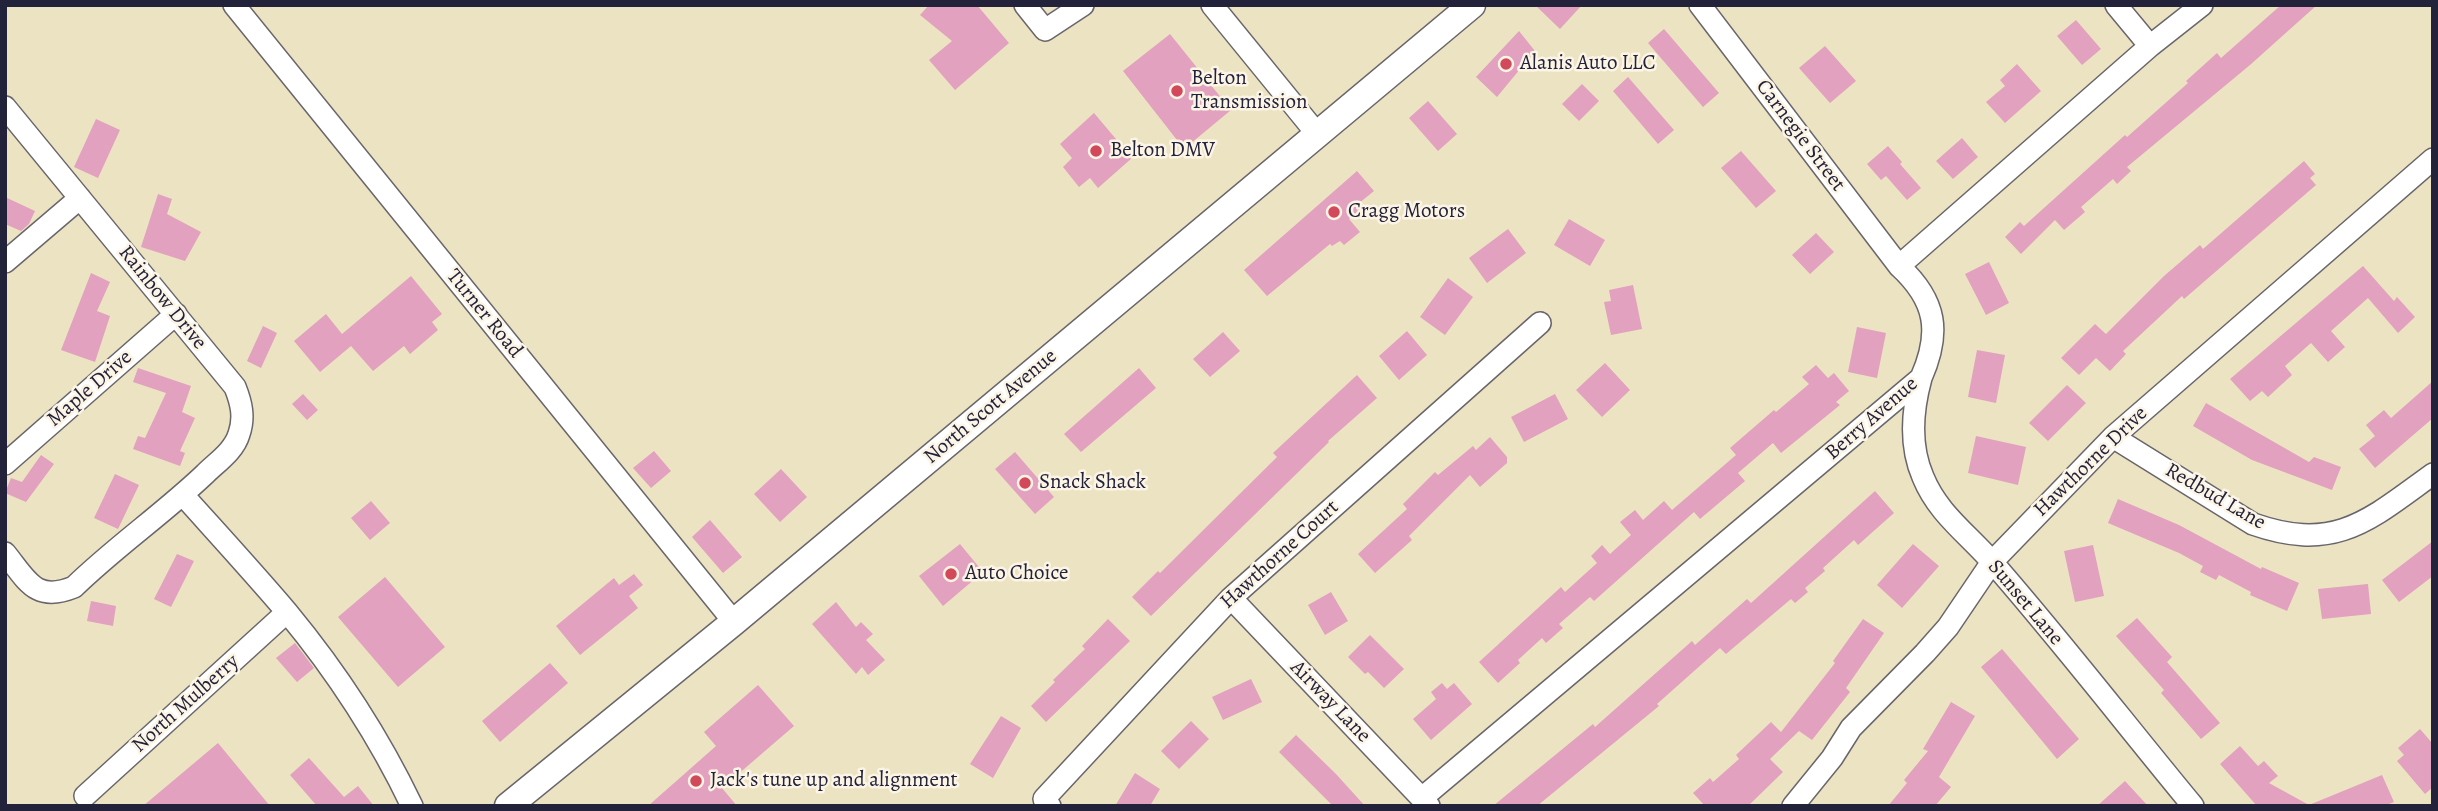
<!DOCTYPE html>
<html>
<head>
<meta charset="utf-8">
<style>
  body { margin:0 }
  #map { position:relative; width:2438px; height:811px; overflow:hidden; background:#ece3c3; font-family:Alegreya,serif }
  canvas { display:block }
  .frame { position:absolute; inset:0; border:7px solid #22223b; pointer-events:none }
</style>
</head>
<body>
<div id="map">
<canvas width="2438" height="811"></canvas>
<div class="frame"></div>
</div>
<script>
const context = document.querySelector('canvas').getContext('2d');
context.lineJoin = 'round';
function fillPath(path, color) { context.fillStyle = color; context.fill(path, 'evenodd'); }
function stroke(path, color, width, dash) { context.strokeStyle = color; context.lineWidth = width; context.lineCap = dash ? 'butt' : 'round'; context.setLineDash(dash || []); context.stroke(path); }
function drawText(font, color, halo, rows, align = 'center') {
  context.font = font + ' Alegreya,serif'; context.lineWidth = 5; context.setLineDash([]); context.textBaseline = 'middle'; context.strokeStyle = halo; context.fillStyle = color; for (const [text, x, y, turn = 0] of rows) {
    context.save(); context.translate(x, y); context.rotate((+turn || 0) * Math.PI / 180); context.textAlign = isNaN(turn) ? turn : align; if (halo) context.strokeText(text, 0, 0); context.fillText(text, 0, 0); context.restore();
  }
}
fillPath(new Path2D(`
  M929,5H977L1009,43L955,90L929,60L952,41L920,15Z
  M1535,5H1582L1560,29Z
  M2281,5H2317L2250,65L2127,167L2131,171L2117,184L2113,179L2081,207L2085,212L2064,230L2055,220L2021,254L2005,237L2020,222L2024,226L2125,135L2127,137L2188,83L2186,81L2217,53L2221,58Z
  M2076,20L2101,49L2082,65L2057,36Z
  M1664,29L1719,93L1703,107L1648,43Z
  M1519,31L1535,51L1497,97L1476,77Z
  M1170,34L1231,110L1184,149L1123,71Z
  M1825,46L1856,81L1830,103L1799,68Z
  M2017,64L2041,91L2005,123L1986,102L2005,86L2000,80Z
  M1628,77L1674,130L1658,144L1613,91Z
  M1582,84L1599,101L1579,121L1562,104Z
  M1428,101L1457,134L1438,151L1409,118Z
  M1094,113L1132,158L1098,188L1090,178L1079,187L1063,167L1072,158L1060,144Z
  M96,119L120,130L98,178L74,167Z
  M1962,138L1978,157L1953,179L1936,161Z
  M1888,146L1902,162L1900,164L1921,188L1907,200L1886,176L1881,180L1867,164Z
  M1741,151L1776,191L1756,208L1721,168Z
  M2304,161L2315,174L2310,178L2316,185L2184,299L2182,296L2123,351L2126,354L2110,371L2096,358L2079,375L2061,358L2095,324L2106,334L2164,276L2200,245L2203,249Z
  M1357,171L1374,191L1358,204L1362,208L1349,219L1360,232L1344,245L1340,241L1332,246L1330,244L1267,296L1244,270Z
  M158,194L172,199L167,214L201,232L185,261L141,247Z
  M5,197L35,211L29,224L21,231L5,224Z
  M1569,219L1605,240L1590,266L1554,245Z
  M1508,229L1526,253L1487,283L1469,258Z
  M1816,233L1834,252L1810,274L1792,255Z
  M1989,262L2009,303L1986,315L1965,274Z
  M2363,266L2394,301L2397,297L2415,317L2398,333L2368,298L2331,331L2345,347L2328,362L2311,343L2285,366L2292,375L2268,397L2262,391L2250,401L2230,379Z
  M91,273L110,282L97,311L110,316L95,362L61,350Z
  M411,276L442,314L432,322L438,330L410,354L404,346L373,371L351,346L320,372L294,341L326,314L342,334Z
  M1448,278L1473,297L1445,335L1420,317Z
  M1633,285L1642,329L1611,335L1604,302L1611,301L1609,290Z
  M263,326L277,333L261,368L247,361Z
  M1857,327L1886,333L1877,378L1848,372Z
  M1407,331L1427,355L1399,380L1379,356Z
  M1223,332L1240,351L1210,377L1193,359Z
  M1977,350L2005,355L1996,403L1968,397Z
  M1605,363L1630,390L1602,417L1576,390Z
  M1816,365L1828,378L1834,373L1849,391L1836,402L1840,405L1781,453L1773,443L1738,473L1745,481L1700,519L1694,512L1594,601L1590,597L1559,624L1563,628L1546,643L1542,638L1518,660L1520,663L1498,683L1479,662L1561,587L1565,592L1597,563L1591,556L1602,545L1610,554L1631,535L1620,522L1635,510L1643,520L1664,501L1672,510L1736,455L1730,448L1774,410L1776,412L1809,384L1802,377Z
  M138,368L191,386L182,412L195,418L180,451L185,453L180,466L133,449L138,436L145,438L166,393L133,382Z
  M1139,368L1156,388L1081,452L1064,434Z
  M1357,375L1377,398L1328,441L1329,442L1151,616L1132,597L1158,571L1160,573L1277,457L1273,453Z
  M2433,381V418L2375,468L2359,449L2375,436L2366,425L2384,410L2391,418Z
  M2067,385L2086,403L2048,441L2029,423Z
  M303,394L318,410L307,420L292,404Z
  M1555,394L1568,419L1524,442L1511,417Z
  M2206,403L2309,462L2314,457L2341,467L2332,490L2252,460L2193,426Z
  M1976,436L2026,447L2018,485L1968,473Z
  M1490,437L1507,457V463L1480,487L1470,475L1409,536L1412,540L1375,573L1358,554L1407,509L1403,504L1435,472L1438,475L1473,446L1476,450Z
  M654,451L671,471L651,488L633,468Z
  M1015,452L1054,497L1035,514L995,469Z
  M41,455L54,464L26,502L5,493L11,478L22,482Z
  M781,469L807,497L780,522L754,494Z
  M115,474L139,485L118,529L94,518Z
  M1875,491L1894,513L1858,545L1854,540L1823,568L1825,571L1805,588L1808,592L1795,603L1791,599L1726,654L1720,648L1657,704L1659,706L1537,806H1493L1593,724L1595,727L1692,641L1695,645L1747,599L1751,603Z
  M2118,499L2179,525L2261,569L2262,567L2299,583L2287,611L2250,595L2251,592L2219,575L2216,580L2200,572L2203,566L2179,553L2108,523Z
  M371,501L390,523L370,540L351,518Z
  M710,520L742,557L723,573L692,537Z
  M2433,541V576L2399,602L2382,580Z
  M960,544L983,572L943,606L919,576Z
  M1913,544L1939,566L1902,608L1877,585Z
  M2093,545L2104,596L2075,602L2064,551Z
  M177,554L194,561L171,607L154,599Z
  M634,574L643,585L629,596L638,608L580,655L556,626L614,578L619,585Z
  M385,577L445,647L398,687L338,617Z
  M2368,584L2371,614L2322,619L2318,589Z
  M1331,592L1348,621L1325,635L1308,605Z
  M91,601L116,606L113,626L87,621Z
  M836,602L856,627L861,622L873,634L866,640L885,660L868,675L862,667L856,674L812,624Z
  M2137,618L2172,657L2167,662L2220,723L2201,739L2161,693L2164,690L2116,636Z
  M1108,619L1130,641L1046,722L1031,706L1055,682L1053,680L1085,649L1082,646Z
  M1863,619L1884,633L1846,688L1850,692L1812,740L1799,731L1770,759L1783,772L1748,806H1705L1693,793L1710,778L1713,782L1739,759L1736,755L1771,722L1781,732L1835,663L1833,661Z
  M1370,635L1404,669L1384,688L1368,672L1365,674L1348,657Z
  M295,643L314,668L297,682L276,658Z
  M2002,649L2079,739L2057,759L1981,667Z
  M550,663L568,683L500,742L482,721Z
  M1251,679L1262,702L1223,720L1212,697Z
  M1442,683L1447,689L1454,683L1472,704L1431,740L1413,719L1436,699L1431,692Z
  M758,685L794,726L722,788L737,806H648L716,746L704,732Z
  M1951,702L1975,716L1939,777L1951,787L1935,806H1888L1907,783L1904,780L1928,751L1923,749Z
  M1001,716L1021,728L993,778L970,764Z
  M1191,721L1209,739L1179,769L1161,751Z
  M2420,729L2433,744V787L2425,794L2397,761L2404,755L2398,748Z
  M1296,735L1336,774L1365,806H1333L1279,752Z
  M218,743L270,806H143Z
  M2240,746L2258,766L2264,761L2278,776L2269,783L2309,805L2382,775L2394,802L2384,806H2257L2220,764Z
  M309,758L344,797L358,786L374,806H317L290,775Z
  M1135,773L1160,789L1150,806H1115Z
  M2125,781L2148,806H2097Z`), '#e2a1be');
const minor = new Path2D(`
  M234,5L734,622
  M1025,5L1045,30L1083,5
  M1212,5L1318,135
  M2116,5L2150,46
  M5,107L235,387C241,402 245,417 239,434C234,451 217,462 205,474C163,514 115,547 74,587C35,603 27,580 5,553
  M5,262L80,198
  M1899,266L2150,46L2202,5
  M1921,378C1912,411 1909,445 1923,477C1938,514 1968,534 1993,563C2062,642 2126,725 2193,806
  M2113,437L2253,524C2336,553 2369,520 2433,474
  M5,464L176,314
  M183,495C218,534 253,572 287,612C335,670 379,737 412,806
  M1231,598L1429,806
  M85,796L287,612
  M1422,798L1921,378C1941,333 1937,301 1899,266L1700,5
  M1050,806L1044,799L1231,598L1540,323
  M1793,806L1832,758L1851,728L1925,653L1948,627L1992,562L2113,437L2433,159`);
const major = new Path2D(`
  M508,806L734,622L1472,5`);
stroke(minor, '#69666b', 24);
stroke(major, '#69666b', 29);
stroke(minor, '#fff', 21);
stroke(major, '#fff', 26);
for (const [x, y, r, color] of [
  [1506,64,7,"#d1495b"],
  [1177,91,7,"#d1495b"],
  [1096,151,7,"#d1495b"],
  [1334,212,7,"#d1495b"],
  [1025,483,7,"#d1495b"],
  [951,574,7,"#d1495b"],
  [696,781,7,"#d1495b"]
]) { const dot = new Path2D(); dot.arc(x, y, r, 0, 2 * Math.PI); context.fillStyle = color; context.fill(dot); stroke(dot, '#fcf5e5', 2.5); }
drawText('21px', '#22223b', '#fcf5e5', [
  ["Alanis Auto LLC",1520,64],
  ["Belton",1191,79],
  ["Transmission",1191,103],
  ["Belton DMV",1110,151],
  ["Cragg Motors",1348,212],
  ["Snack Shack",1039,483],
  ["Auto Choice",965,574],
  ["Jack's tune up and alignment",710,781]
], 'left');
drawText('21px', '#22223b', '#fcf5e5', [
  ["Carnegie Street",1800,136,53],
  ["Rainbow Drive",162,298,51],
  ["Turner Road",484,314,51],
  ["Maple Drive",90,389,-41],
  ["North Scott Avenue",991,407,-40],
  ["Berry Avenue",1872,419,-41],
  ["Hawthorne Drive",2091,462,-44],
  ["Redbud Lane",2215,497,30],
  ["Hawthorne Court",1280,555,-42],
  ["Sunset Lane",2025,603,50],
  ["Airway Lane",1330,702,46],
  ["North Mulberry",186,704,-42]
]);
</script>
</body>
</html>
